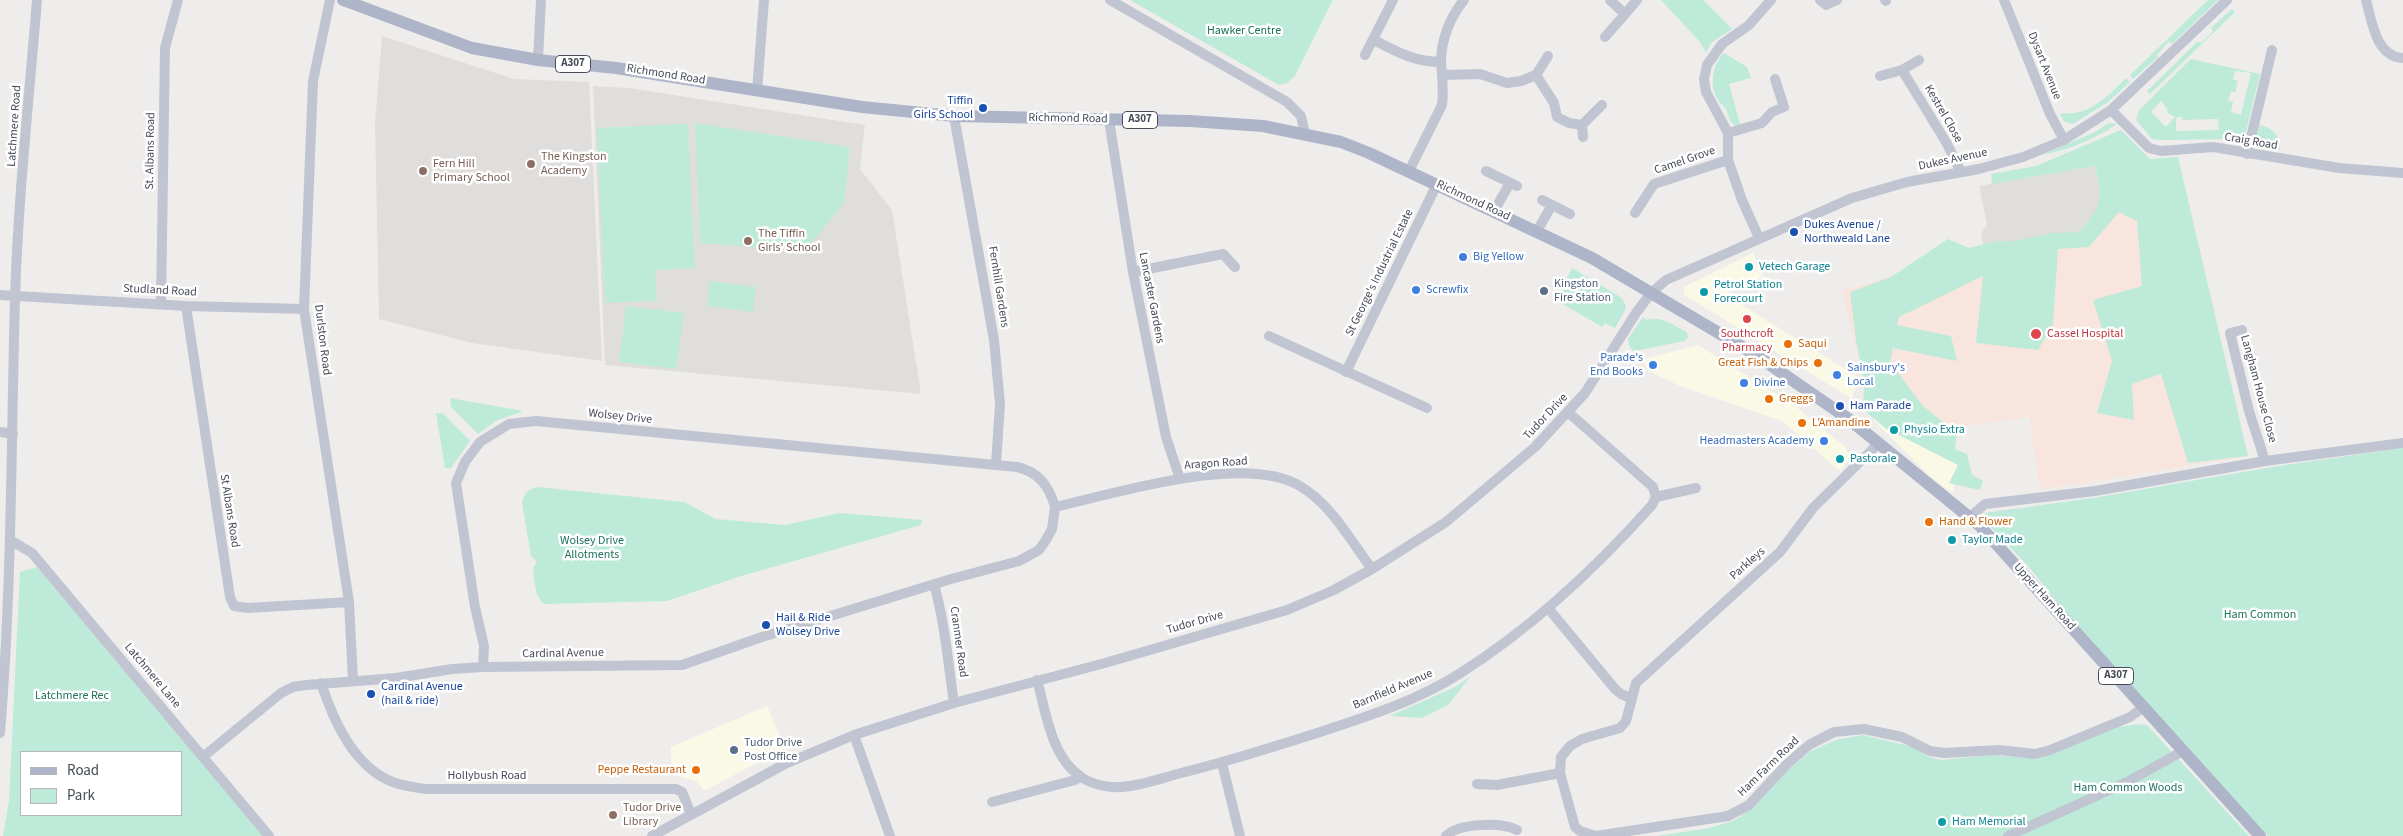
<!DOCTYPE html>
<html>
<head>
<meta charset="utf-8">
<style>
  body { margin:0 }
  #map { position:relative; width:2403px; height:836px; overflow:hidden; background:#efedec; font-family:"Source Sans 3",sans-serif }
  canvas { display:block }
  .legend { position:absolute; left:20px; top:751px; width:162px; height:65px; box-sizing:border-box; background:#fff; border:1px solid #b5b7bc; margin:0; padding:6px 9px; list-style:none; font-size:15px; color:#464b58 }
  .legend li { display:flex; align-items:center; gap:10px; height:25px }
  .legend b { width:25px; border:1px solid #b5b7bc }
</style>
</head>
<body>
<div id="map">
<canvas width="2403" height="836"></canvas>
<ul class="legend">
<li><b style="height:6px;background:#aeb5c9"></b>Road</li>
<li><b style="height:14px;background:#bdead9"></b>Park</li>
</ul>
</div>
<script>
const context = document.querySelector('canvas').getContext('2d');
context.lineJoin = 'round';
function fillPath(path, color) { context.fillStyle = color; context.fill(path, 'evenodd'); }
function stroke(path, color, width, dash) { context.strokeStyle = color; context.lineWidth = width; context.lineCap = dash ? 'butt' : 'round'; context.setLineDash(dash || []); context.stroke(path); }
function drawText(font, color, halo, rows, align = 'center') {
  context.font = font + ' "Source Sans 3",sans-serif'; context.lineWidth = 5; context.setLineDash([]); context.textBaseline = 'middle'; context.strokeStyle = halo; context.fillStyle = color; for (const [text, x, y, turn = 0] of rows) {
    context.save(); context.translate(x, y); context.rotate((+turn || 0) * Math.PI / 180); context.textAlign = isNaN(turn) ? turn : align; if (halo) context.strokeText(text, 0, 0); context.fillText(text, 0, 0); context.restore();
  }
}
fillPath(new Path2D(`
  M1753,253L1763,276L1733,289L1726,295L1858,377L1852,399L1683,294L1684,287Z
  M1698,345L1795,406L1845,447L1851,458L1840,471L1782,421L1680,386L1647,370L1644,359Z
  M1877,416L1958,463L1953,493L1931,477L1880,427L1874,420Z
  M767,706L785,748L704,791L696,781L671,774V747Z`), '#f9f9e6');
fillPath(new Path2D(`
  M382,36L514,79L589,82L602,361L472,343L379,319L375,123Z
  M593,86L629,88L865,125L860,169L892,210L921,394L605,365Z
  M2095,166L2102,206L2079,232L2001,243L1984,248L1981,234L1987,224L1979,186Z`), '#e0dedd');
fillPath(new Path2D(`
  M2178,157L2248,456L2040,490L2029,417L1955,428L1919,442L1864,406V377L1841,291L2001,243L2079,232L2102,206L2095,166Z`), '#f8e6de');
fillPath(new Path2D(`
  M1130,0H1333L1295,76L1287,83L1279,85Z
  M1661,0H1703L1732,29L1711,43L1706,53L1700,42Z
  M2208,0H2218L2172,44L2169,41L2157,55L2158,57L2133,79L2130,75Z
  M2232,9L2235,12L2150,94L2147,91L2198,41L2201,43L2213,31L2211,28Z
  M1724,53L1747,67L1751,78L1729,84L1740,124L1735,126C1729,121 1729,116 1726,109C1724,106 1720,103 1718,100C1709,85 1712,65 1724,53Z
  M2191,59L2260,74L2246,132L2240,139L2158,140L2152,139L2136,120L2139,110ZM2235,71L2251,73L2241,115L2231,112L2233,102L2228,101L2231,91L2235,93L2238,81L2233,79ZM2161,101L2168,110L2166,112L2175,117L2166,127L2151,112ZM2178,117H2182V120L2218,119L2219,130L2176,131V119Z
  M2126,78L2130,82L2108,102L2073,124L2065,122L2060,115L2063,113C2088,117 2109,95 2126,78Z
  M695,123L850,147L844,203L805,251L700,243Z
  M2109,123L2117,124C2095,139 2069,150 2042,155L2095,132Z
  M688,124L695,268L655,270L657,301L605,303L597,128Z
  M2260,125C2273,129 2281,135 2280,150C2258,154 2252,144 2260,125Z
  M2121,130L2150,159L2178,157L2248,456L2188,463L2161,374L2132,384L2134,420L2097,413L2112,361L2093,300L2142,286L2137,221L2119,212L2089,247L2058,249L2053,325L2038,350L1976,343L1983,276L1899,317L1897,325L1951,336L1957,361L1893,348L1890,362L1923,406L1957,433L1955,449L1967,454L1972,475L1983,481L1980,490L1949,483L1958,465L1885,428L1863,409L1864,383L1856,340L1850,292L1891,277L1948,239L1969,248L1992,242L2014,241L2052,233L2079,232C2103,205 2102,201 2095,166L1992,184L1991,174L2036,166Z
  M1572,268L1622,298L1626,306L1625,310L1615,328L1605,323L1602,327L1556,300Z
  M710,281L756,287L753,312L707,306Z
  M626,306L684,313L676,369L619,362Z
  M1643,317L1647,320C1661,315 1674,326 1687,332L1688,337L1685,341L1635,351L1630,348L1628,339Z
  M450,398L523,411L496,421L478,434L451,407Z
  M436,413H443L470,441L451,468H445Z
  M2403,448V836H2268L2085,636L2028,566L1984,520L1986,518L1984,513L2093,498L2272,467Z
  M538,487L684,502L716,519L785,525L840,513L922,520L921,525L741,576L667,601L545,604C534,598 535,580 533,568L537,562L531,556L522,503C524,493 528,489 538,487Z
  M37,567L263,836H3L9,800L20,572ZM21,752H181V815H21Z
  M1471,676L1448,705L1422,718L1390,716L1457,686Z
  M2138,724L2147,725L2249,836H1657L1710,828L1735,820L1755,806L1789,769L1811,751L1836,740L1863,735L1913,747L1929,757L1940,760L1994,755L2026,758L2040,757L2119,727Z`), '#bdead9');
stroke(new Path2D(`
  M330,0L313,81L304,309L349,602L353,681
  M1110,0L1287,102L1301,116L1305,134
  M1610,0L1625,14L1637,0
  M1820,0L1826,5L1837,0
  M1885,0L1886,1
  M2004,0L2050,114L2064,140
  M2366,0C2372,22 2376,57 2403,58
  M1605,37L1625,14
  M1374,40C1397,52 1415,62 1441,62
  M1365,55L1393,0
  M538,60L541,0
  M1902,70L1946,142L1961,172
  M1442,75L1480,74L1507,83L1521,81L1536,75L1554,103L1557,117L1569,123L1582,125L1602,105
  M1536,75L1548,56
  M1880,76L1902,70L1919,60
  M757,91L764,0
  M2111,110L2149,148L2161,151L2213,147L2339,168L2403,173
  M954,116L994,340L1000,404L996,464
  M1109,120L1133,272L1166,437L1180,479
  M1582,125L1583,137
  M1728,133L1762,123L1772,112L1784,107L1775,79
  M2247,154L2272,50
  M1409,171L1442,105C1444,91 1442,77 1441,62C1441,40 1450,17 1464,0
  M1486,171L1517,186
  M1542,200L1570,214
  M1494,211L1510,183
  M1635,213L1654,184L1728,160
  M1537,231L1552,205
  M1759,238L1742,200L1728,160V133L1706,92L1704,79L1707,65L1722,44L1749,25L1771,0
  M1133,272L1223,254L1235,267
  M0,295L186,306L304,309
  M161,304L165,48L178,0
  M186,306L230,597L234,606L248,608L349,602
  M2242,330L2230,333L2249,411L2265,461
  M1269,336L1427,408
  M1346,372L1437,184
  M0,432L13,434
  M1878,444L1813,508L1780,552L1636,683L1626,721L1620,728L1582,739L1570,746L1561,757L1560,773L1575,827L1580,831L1596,836L1728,816L1749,805L1786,765L1809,745L1834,732L1864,729L1902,737L1930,751L1944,753L1999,750L2035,754L2050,750L2130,717L2144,707
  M1656,497L1696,488
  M1970,517L1985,504L2095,491L2265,461L2403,443
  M10,540L32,553L269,836
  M934,584C945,623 948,663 954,703
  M1548,608L1615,689L1621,694L1631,698
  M483,667L484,646L475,607L456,483L465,462L480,442L509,424L536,421L1017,467C1039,472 1049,486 1055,507
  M1037,680C1046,712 1051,757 1081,777C1091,784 1108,788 1121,787C1141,786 1162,778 1181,773C1226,762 1270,748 1314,734C1363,718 1415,702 1459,674C1532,628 1595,569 1652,505L1656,497L1653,487L1569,413
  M321,683C333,719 352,763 388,780C400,786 413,787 426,789H676L682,792L691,814
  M0,733C12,588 11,443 15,298C18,199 29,99 37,0
  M854,735L890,836
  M204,756L281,693L293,687L306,685L396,678L452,669L483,667L682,665L762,637L951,579L1019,561L1039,550L1046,540L1052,529L1055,507C1117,493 1244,453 1300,486C1331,504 1351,541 1372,569
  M1222,763L1240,836
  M1477,784L1497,785L1560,773
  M992,802L1075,780L1080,776
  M652,836L785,764L854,735L954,703L1105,663L1287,610L1334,590L1372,569L1446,522L1535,447L1585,393L1636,313L1651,293L1666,280L1852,198L1907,182L1979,169L2023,157L2064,140L2111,110L2227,0
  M1446,836C1458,823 1501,822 1517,830
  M2008,836L2127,782L2183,751`), '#c1c5d1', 10);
stroke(new Path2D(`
  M343,0L472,48L538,60L616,68L862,107L954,116L1190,121L1263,126L1341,142L1369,153L1592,258L1756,355L1850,420L1980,526L2260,836`), '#aeb5c9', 12);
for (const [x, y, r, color] of [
  [983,108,5,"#1a4fb4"],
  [531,164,5,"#8d6e63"],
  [423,171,5,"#8d6e63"],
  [1794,232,5,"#1a4fb4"],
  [748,241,5,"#8d6e63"],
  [1463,257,5,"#3f7fe0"],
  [1749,267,5,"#0f9aa8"],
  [1416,290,5,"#3f7fe0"],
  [1544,291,5,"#5c6f8a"],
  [1704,292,5,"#0f9aa8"],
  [1747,319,5,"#e0444e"],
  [2036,334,6,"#e0444e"],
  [1788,344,5,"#e8710a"],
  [1818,363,5,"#e8710a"],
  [1653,365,5,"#3f7fe0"],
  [1837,375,5,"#3f7fe0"],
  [1744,383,5,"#3f7fe0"],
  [1769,399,5,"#e8710a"],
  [1840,406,5,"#1a4fb4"],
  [1802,423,5,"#e8710a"],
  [1894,430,5,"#0f9aa8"],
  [1824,441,5,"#3f7fe0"],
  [1840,459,5,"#0f9aa8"],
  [1929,522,5,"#e8710a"],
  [1952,540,5,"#0f9aa8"],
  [766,625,5,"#1a4fb4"],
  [371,694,5,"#1a4fb4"],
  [734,750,5,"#5c6f8a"],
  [696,770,5,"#e8710a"],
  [613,815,5,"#8d6e63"],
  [1942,822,5,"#0f9aa8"]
]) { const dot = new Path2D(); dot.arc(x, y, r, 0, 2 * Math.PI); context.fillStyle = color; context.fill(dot); stroke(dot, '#fff', 2); }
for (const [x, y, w] of [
  [573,64,35],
  [1140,120,35],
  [2116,676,35]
]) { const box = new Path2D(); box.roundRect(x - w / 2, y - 8.5, w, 17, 4); context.fillStyle = '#fff'; context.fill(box); stroke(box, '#464b58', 1); }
drawText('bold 11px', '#464b58', null, [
  ["A307",573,64],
  ["A307",1140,120],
  ["A307",2116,676]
]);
drawText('12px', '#1e725d', '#fff', [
  ["Hawker Centre",1244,31],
  ["Wolsey Drive",592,541],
  ["Allotments",592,555],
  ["Ham Common",2260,615],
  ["Latchmere Rec",72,696],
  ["Ham Common Woods",2128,788]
]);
drawText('12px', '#464b58', '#fff', [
  ["Dysart Avenue",2044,66,68],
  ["Richmond Road",666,75,9],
  ["Kestrel Close",1943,114,60],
  ["Richmond Road",1068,119,1],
  ["Latchmere Road",15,126,-86],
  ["Craig Road",2251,142,10],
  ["St. Albans Road",151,151,-89],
  ["Dukes Avenue",1953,160,-12],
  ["Camel Grove",1685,161,-19],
  ["Richmond Road",1473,201,25],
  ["St George's Industrial Estate",1380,273,-64],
  ["Fernhill Gardens",998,287,81],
  ["Studland Road",160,291,3],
  ["Lancaster Gardens",1151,298,79],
  ["Durlston Road",322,340,83],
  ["Langham House Close",2258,389,75],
  ["Wolsey Drive",620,417,6],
  ["Tudor Drive",1546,417,-47],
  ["Aragon Road",1216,464,-4],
  ["St Albans Road",229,511,81],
  ["Parkleys",1748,564,-42],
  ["Upper Ham Road",2044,597,48],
  ["Tudor Drive",1195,623,-16],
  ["Cranmer Road",958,642,82],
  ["Cardinal Avenue",563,654,-1],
  ["Latchmere Lane",152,676,50],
  ["Barnfield Avenue",1393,690,-23],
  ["Ham Farm Road",1769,767,-44],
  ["Hollybush Road",487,776]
]);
drawText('12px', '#164399', '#fff', [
  ["Tiffin",973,101,"right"],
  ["Girls School",973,115,"right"],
  ["Dukes Avenue /",1804,225],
  ["Northweald Lane",1804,239],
  ["Ham Parade",1850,406],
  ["Hail & Ride",776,618],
  ["Wolsey Drive",776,632],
  ["Cardinal Avenue",381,687],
  ["(hail & ride)",381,701]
], 'left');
drawText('12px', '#785e54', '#fff', [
  ["The Kingston",541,157],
  ["Academy",541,171],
  ["Fern Hill",433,164],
  ["Primary School",433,178],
  ["The Tiffin",758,234],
  ["Girls' School",758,248],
  ["Tudor Drive",623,808],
  ["Library",623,822]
], 'left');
drawText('12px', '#366cbe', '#fff', [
  ["Big Yellow",1473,257],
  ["Screwfix",1426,290],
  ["Parade's",1643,358,"right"],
  ["End Books",1643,372,"right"],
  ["Sainsbury's",1847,368],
  ["Local",1847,382],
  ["Divine",1754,383],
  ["Headmasters Academy",1814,441,"right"]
], 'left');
drawText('12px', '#0d838f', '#fff', [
  ["Vetech Garage",1759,267],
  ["Petrol Station",1714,285],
  ["Forecourt",1714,299],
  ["Physio Extra",1904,430],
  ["Pastorale",1850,459],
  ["Taylor Made",1962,540],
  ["Ham Memorial",1952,822]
], 'left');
drawText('12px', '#4e5e75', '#fff', [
  ["Kingston",1554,284],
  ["Fire Station",1554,298],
  ["Tudor Drive",744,743],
  ["Post Office",744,757]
], 'left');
drawText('12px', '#be3a42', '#fff', [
  ["Southcroft",1747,334],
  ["Pharmacy",1747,348],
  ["Cassel Hospital",2047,334,"left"]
]);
drawText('12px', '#c56008', '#fff', [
  ["Saqui",1798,344],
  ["Great Fish & Chips",1808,363,"right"],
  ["Greggs",1779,399],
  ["L’Amandine",1812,423],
  ["Hand & Flower",1939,522],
  ["Peppe Restaurant",686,770,"right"]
], 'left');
</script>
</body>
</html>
